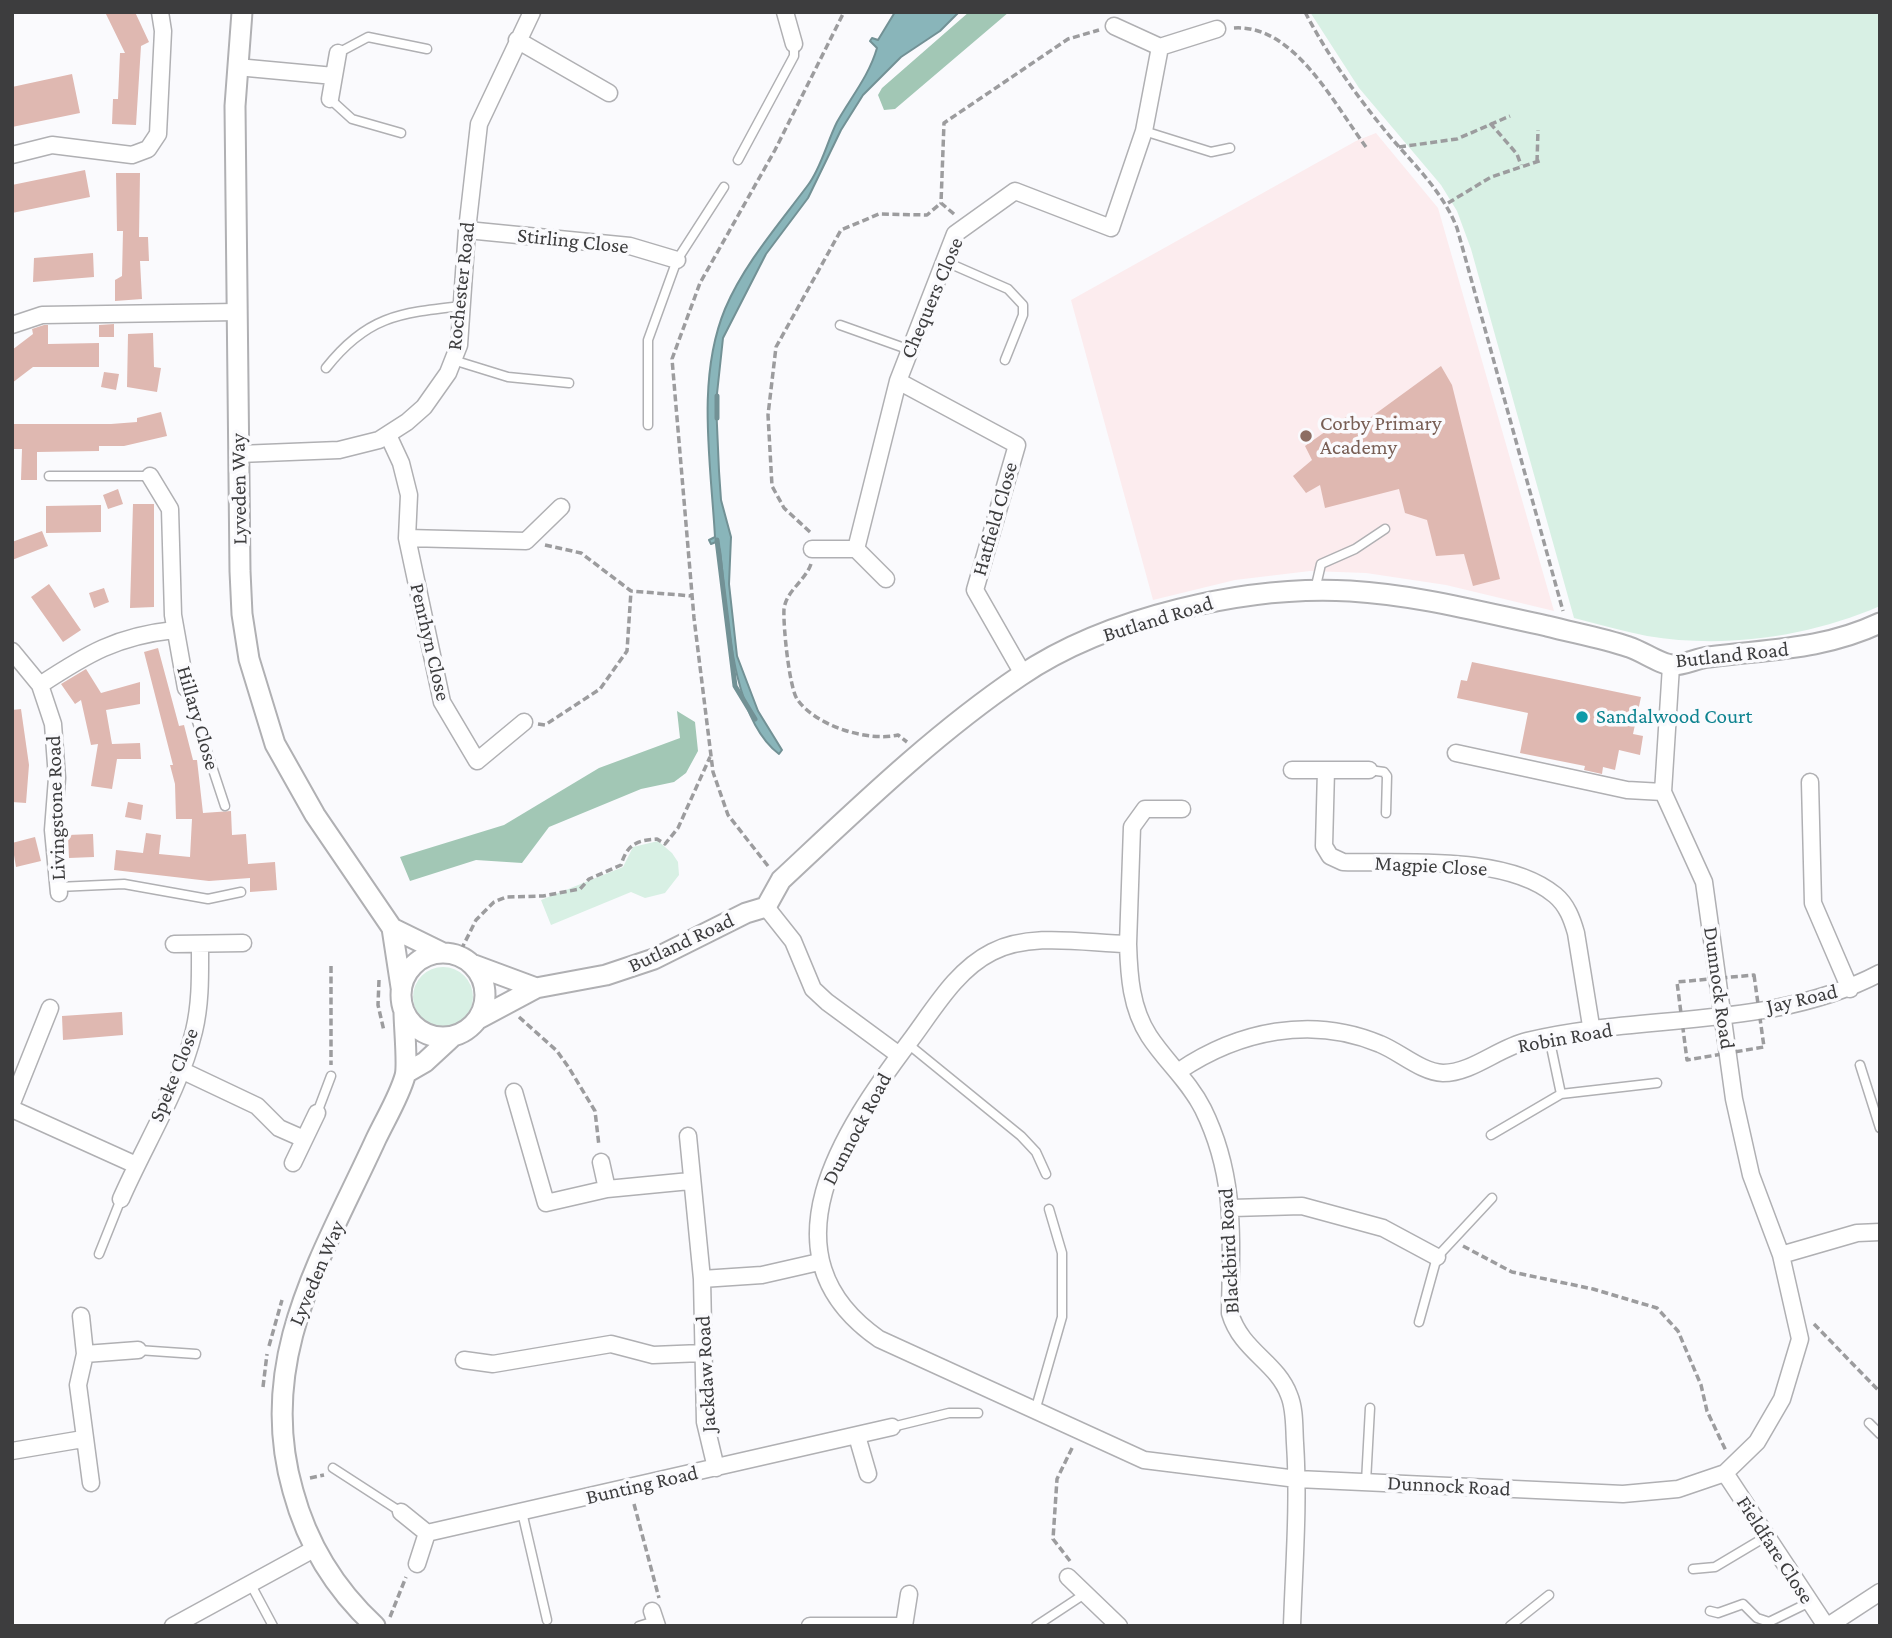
<!DOCTYPE html>
<html>
<head>
<meta charset="utf-8">
<style>
  body { margin:0 }
  #map { position:relative; width:1892px; height:1638px; overflow:hidden; background:#fafafd; font-family:"Crimson Pro",serif }
  canvas { display:block }
  .frame { position:absolute; inset:0; border:14px solid #3d3d3e; pointer-events:none }
</style>
</head>
<body>
<div id="map">
<canvas width="1892" height="1638"></canvas>
<div class="frame"></div>
</div>
<script>
const context = document.querySelector('canvas').getContext('2d');
context.lineJoin = 'round';
function fillPath(path, color) { context.fillStyle = color; context.fill(path, 'evenodd'); }
function stroke(path, color, width, dash) { context.strokeStyle = color; context.lineWidth = width; context.lineCap = dash ? 'butt' : 'round'; context.setLineDash(dash || []); context.stroke(path); }
function drawText(font, color, halo, rows, align = 'center') {
  context.font = font + ' "Crimson Pro",serif'; context.lineWidth = 7; context.setLineDash([]); context.textBaseline = 'middle'; context.strokeStyle = halo; context.fillStyle = color; for (const [text, x, y, turn = 0] of rows) {
    context.save(); context.translate(x, y); context.rotate((+turn || 0) * Math.PI / 180); context.textAlign = isNaN(turn) ? turn : align; if (halo) context.strokeText(text, 0, 0); context.fillText(text, 0, 0); context.restore();
  }
}
fillPath(new Path2D(`
  M1376,133L1438,208L1554,611L1446,585L1366,573L1310,571L1235,580L1153,600L1071,300L1356,141Z`), '#fcecee');
fillPath(new Path2D(`
  M1310,12H1880V606C1808,637 1725,649 1647,636C1623,631 1598,624 1574,618L1471,249L1457,211L1441,185L1359,88Z
  M658,841L672,853L678,862L679,875L665,893L645,898L631,892L551,925L541,900L623,867L633,847Z
  M413 997a30 30 0 1 1 60 0a30 30 0 1 1-60 0Z`), '#d8f0e4');
fillPath(new Path2D(`
  M969,12H1009L895,109L884,110L878,95L882,88Z
  M677,711L695,722L698,751L686,773L674,782L641,789L549,827L522,863L476,860L410,881L400,857L504,825L599,768L680,738Z`), '#a2c7b5');
const water = new Path2D(`
  M895,12H959L940,31L901,57L863,95L841,130L808,198L766,254L723,338L716,403L719,471L721,500L731,537L729,584L737,656L758,711L782,750L779,754C730,717 727,608 720,550L716,542L711,544L709,540L715,537C711,464 696,379 725,309C744,264 779,224 808,185C821,168 827,142 837,122C851,97 869,76 877,48L870,41L872,38L878,40Z`);
fillPath(water, '#89b5ba');
stroke(water, '#729195', 2);
stroke(new Path2D(`
  M717,418V396
  M717,540L735,686L755,719`), '#729195', 5);
fillPath(new Path2D(`
  M105,12H135L149,42L141,46L136,125L112,124L113,99H118L120,53H125Z
  M72,74L80,113L12,127V87Z
  M85,170L90,197L12,213V185Z
  M116,173H140L139,237H148L149,261H140L142,299L115,301V280L122,276L123,231H117Z
  M93,253L94,277L33,282L34,258Z
  M114,324V337H99V325Z
  M44,325H48V344L99,343V367H33L12,383V350L33,334L32,329Z
  M153,333L154,367L161,368L157,392L127,387L128,334Z
  M1441,366L1452,385L1500,579L1473,586L1464,554L1436,556L1427,520L1405,513L1399,489L1325,508L1320,485L1306,493L1293,476L1312,460L1305,446L1346,417L1356,428Z
  M104,372L119,374L116,390L101,387Z
  M161,412L167,436L124,446H99V451L37,452V480H21L22,449H12V424H111L137,422V418Z
  M118,489L123,504L108,509L103,495Z
  M133,504H154V607L130,608Z
  M101,505V532L46,533V506Z
  M42,531L48,546L12,560V542Z
  M49,584L81,630L63,642L31,597Z
  M104,588L109,602L94,608L89,593Z
  M158,648L179,726L184,725L193,760H197L203,813L231,811L232,835L246,834L248,864L275,862L277,890L250,892V878L209,881L114,870L116,850L143,853L146,833L161,835L159,854L190,857L192,819H176L175,784L170,765H173L144,652Z
  M1472,662L1641,697L1633,734L1643,736L1640,755L1619,750L1615,770L1603,767L1602,774L1584,770L1585,766L1520,753L1528,713L1457,698L1461,680L1467,681Z
  M86,669L101,693L140,682V704L106,710L112,744L140,743L141,759H117L112,789L91,786L98,744L91,745L81,700L75,704L61,684Z
  M21,709L29,765L26,803L12,802V710Z
  M128,802L143,805L141,820L125,817Z
  M93,834L94,857L69,858L68,835Z
  M35,837L41,861L16,867L12,843Z
  M122,1012L123,1035L63,1040L62,1016Z`), '#dfb8b1');
const service = new Path2D(`
  M338,53L368,37L427,49
  M330,99L352,119L401,133
  M1144,131L1211,152L1230,148
  M738,160L794,56V44
  M944,261L1008,289L1023,305V315L1005,360
  M840,325L910,350
  M453,360L508,377L569,383
  M326,368C367,316 399,313 462,306
  M648,425V340L677,260L724,187
  M49,476H150
  M1315,590L1321,564L1355,549L1385,529
  M186,688L225,806
  M1369,770L1384,772L1387,776L1386,813
  M58,887L124,884L208,899L241,892
  M1549,1037L1561,1094
  M908,1044L1021,1136L1036,1152L1046,1174
  M1860,1065L1880,1128
  M317,1113L331,1076
  M1491,1135L1561,1094L1657,1083
  M99,1254L121,1199
  M1419,1322L1437,1257L1492,1198
  M138,1350L196,1354
  M1035,1411L1062,1317V1253L1049,1209
  M1869,1423L1880,1434
  M892,1427L949,1413H978
  M333,1468L401,1512
  M1366,1482L1370,1408
  M522,1512L547,1620
  M1693,1569L1715,1567L1767,1536
  M250,1583L273,1626
  M1710,1611L1718,1613L1743,1604L1757,1618L1769,1622L1810,1602
  M639,1626L655,1621
  M1036,1626L1083,1595
  M1510,1626L1549,1595`);
const minor = new Path2D(`
  M785,12L794,44
  M1114,26L1160,47L1217,29
  M517,40L609,93
  M237,67L334,76
  M330,99L338,53
  M12,155L52,145L132,155L148,149L158,134L163,31L160,12
  M467,230L630,246L677,260
  M12,325L42,315L237,312
  M898,381L1017,445L975,590L1023,674
  M388,435L401,463L409,495L407,538L442,702L477,761L524,722
  M239,454L339,450L379,440L407,422L424,407L448,373L459,345L467,230L479,124L532,12
  M150,476L170,509L173,615L186,688
  M407,538L526,541L561,507
  M812,549H856L898,381L955,234L1015,191L1111,228L1144,131L1160,47
  M856,549L886,579
  M12,651L40,685L53,724L57,778L53,830L59,893
  M40,685C87,654 117,636 174,630
  M1456,753L1627,790L1663,792
  M1292,770H1369
  M1326,770L1324,846L1330,856L1343,862C1404,864 1506,854 1555,895C1567,905 1572,919 1576,933L1592,1032
  M1810,782L1813,903L1850,989
  M766,907L793,941L813,989L827,1002L899,1055
  M174,944L243,943
  M1128,944L1132,827L1145,809H1182
  M181,1070L257,1106L279,1128L304,1139
  M1179,1071C1238,1031 1312,1015 1380,1044C1400,1052 1421,1072 1443,1073C1472,1073 1498,1048 1527,1041C1642,1013 1772,1030 1880,973
  M514,1092L546,1203L607,1189L690,1181
  M12,1103L50,1008
  M12,1109L136,1165
  M688,1136L702,1279L762,1275L819,1262
  M601,1162L607,1189
  M293,1163L317,1113
  M121,1199C145,1144 180,1089 194,1031C201,1002 200,973 200,944
  M1232,1208L1302,1206L1383,1228L1437,1257
  M1781,1255L1857,1233L1880,1232
  M702,1279L705,1422L716,1468
  M81,1316L85,1354L78,1385L91,1483
  M85,1354L138,1350
  M464,1360L493,1364L611,1344L653,1355L702,1353
  M857,1436L868,1474
  M12,1451L83,1439
  M1725,1473L1826,1626
  M401,1512L427,1533L417,1564
  M427,1533L892,1427
  M1068,1577L1119,1626
  M652,1611L657,1626
  M173,1626L314,1549
  M810,1626H904
  M904,1626L909,1594
  M1292,1626C1294,1565 1299,1503 1295,1443C1294,1427 1295,1409 1289,1395C1277,1362 1241,1351 1230,1313C1231,1239 1237,1178 1203,1109C1189,1081 1166,1062 1149,1036C1131,1008 1129,976 1128,944C1085,943 1031,932 992,952C956,970 934,1009 910,1041C843,1130 758,1255 879,1339L1144,1460L1297,1479L1623,1494L1678,1489L1725,1473L1757,1442L1782,1399L1800,1339L1781,1255L1751,1175L1734,1099L1704,882L1663,792L1671,666
  M1828,1626L1880,1592`);
const tertiary = new Path2D(`
  M242,12L235,106L240,571L242,614L249,659L275,744L315,815L392,928L401,987
  M392,928L443,953
  M401 995a42 42 0 1 1 84 0a42 42 0 1 1-84 0Z
  M474,965L536,988
  M478,1019L536,988L606,975L654,959L746,913L766,907L781,880C857,809 934,734 1020,676C1107,617 1247,585 1350,591C1417,595 1481,612 1547,626C1574,633 1602,638 1629,647C1642,651 1661,665 1673,665C1685,665 1697,658 1709,657C1770,649 1822,650 1880,623
  M406,1073L425,1062L451,1038
  M375,1626C335,1589 307,1543 293,1491C255,1359 323,1255 376,1139C386,1118 399,1097 405,1076C408,1065 404,1026 404,1012`);
stroke(service, '#b0b0b3', 11);
stroke(minor, '#b0b0b3', 19);
stroke(tertiary, '#b0b0b3', 23);
stroke(new Path2D(`
  M1305,12C1328,56 1356,95 1387,133C1413,164 1442,190 1457,228L1563,611
  M1234,28C1294,24 1334,104 1366,147
  M1490,123L1517,154L1521,165
  M1399,147L1457,139L1510,116
  M1537,162L1538,130
  M1448,203L1491,177L1542,160
  M954,214L941,203L944,123L1068,39L1099,30
  M810,532L784,508L772,486L768,415L776,347L841,230L879,214L927,215L941,203
  M545,545L581,553L631,591L692,596
  M811,564C805,581 786,591 784,609C783,625 789,686 797,699C815,726 868,742 898,735L907,742
  M538,724L545,725L600,689L627,651L631,591
  M768,866L728,815L713,772L694,618L672,359L700,283L775,150L844,12
  M461,950L476,920L494,902L506,897L543,896L580,889L589,879L621,865C627,845 636,840 657,839L665,844L678,828L710,757
  M331,966V1065
  M1754,975L1764,1047L1687,1060L1677,982Z
  M379,980L378,1005L384,1031
  M519,1017L557,1051L569,1068L595,1111L599,1146
  M1463,1246L1512,1272L1593,1289L1657,1308L1678,1331L1701,1385L1707,1411L1726,1451
  M1814,1324L1880,1392
  M269,1346L282,1300
  M263,1387L267,1354
  M310,1478L324,1475
  M634,1504L659,1598
  M1070,1561L1053,1539L1057,1479L1073,1446
  M390,1617L406,1577`), '#9c9c9e', 3.5, [7, 3.5]);
stroke(service, '#fff', 8);
stroke(minor, '#fff', 16);
stroke(tertiary, '#fff', 19);
for (const [x, y, r, color] of [
  [1306,436,7,"#8d6e63"],
  [1582,717,7,"#0f9aa8"]
]) { const dot = new Path2D(); dot.arc(x, y, r, 0, 2 * Math.PI); context.fillStyle = color; context.fill(dot); stroke(dot, '#fafafd', 2.5); }
drawText('21px', '#3d3d3e', '#fafafd', [
  ["Stirling Close",573,241,6],
  ["Rochester Road",461,286,-84],
  ["Chequers Close",932,298,-67],
  ["Lyveden Way",239,489,-91],
  ["Hatfield Close",995,519,-74],
  ["Butland Road",1158,619,-17],
  ["Penrhyn Close",430,642,77],
  ["Butland Road",1732,655,-6],
  ["Hillary Close",198,718,74],
  ["Livingstone Road",56,808,-92],
  ["Magpie Close",1431,866,3],
  ["Butland Road",681,943,-25],
  ["Dunnock Road",1719,988,82],
  ["Jay Road",1802,999,-13],
  ["Robin Road",1565,1038,-10],
  ["Speke Close",174,1075,-68],
  ["Dunnock Road",857,1129,-62],
  ["Blackbird Road",1229,1251,-93],
  ["Lyveden Way",317,1273,-67],
  ["Jackdaw Road",706,1374,-93],
  ["Bunting Road",642,1485,-13],
  ["Dunnock Road",1449,1486,3],
  ["Fieldfare Close",1775,1550,57]
]);
drawText('21px', '#785e54', '#fafafd', [
  ["Corby Primary",1320,424],
  ["Academy",1320,448]
], 'left');
drawText('21px', '#0d838f', '#fafafd', [
  ["Sandalwood Court",1596,717]
], 'left');
</script>
</body>
</html>
